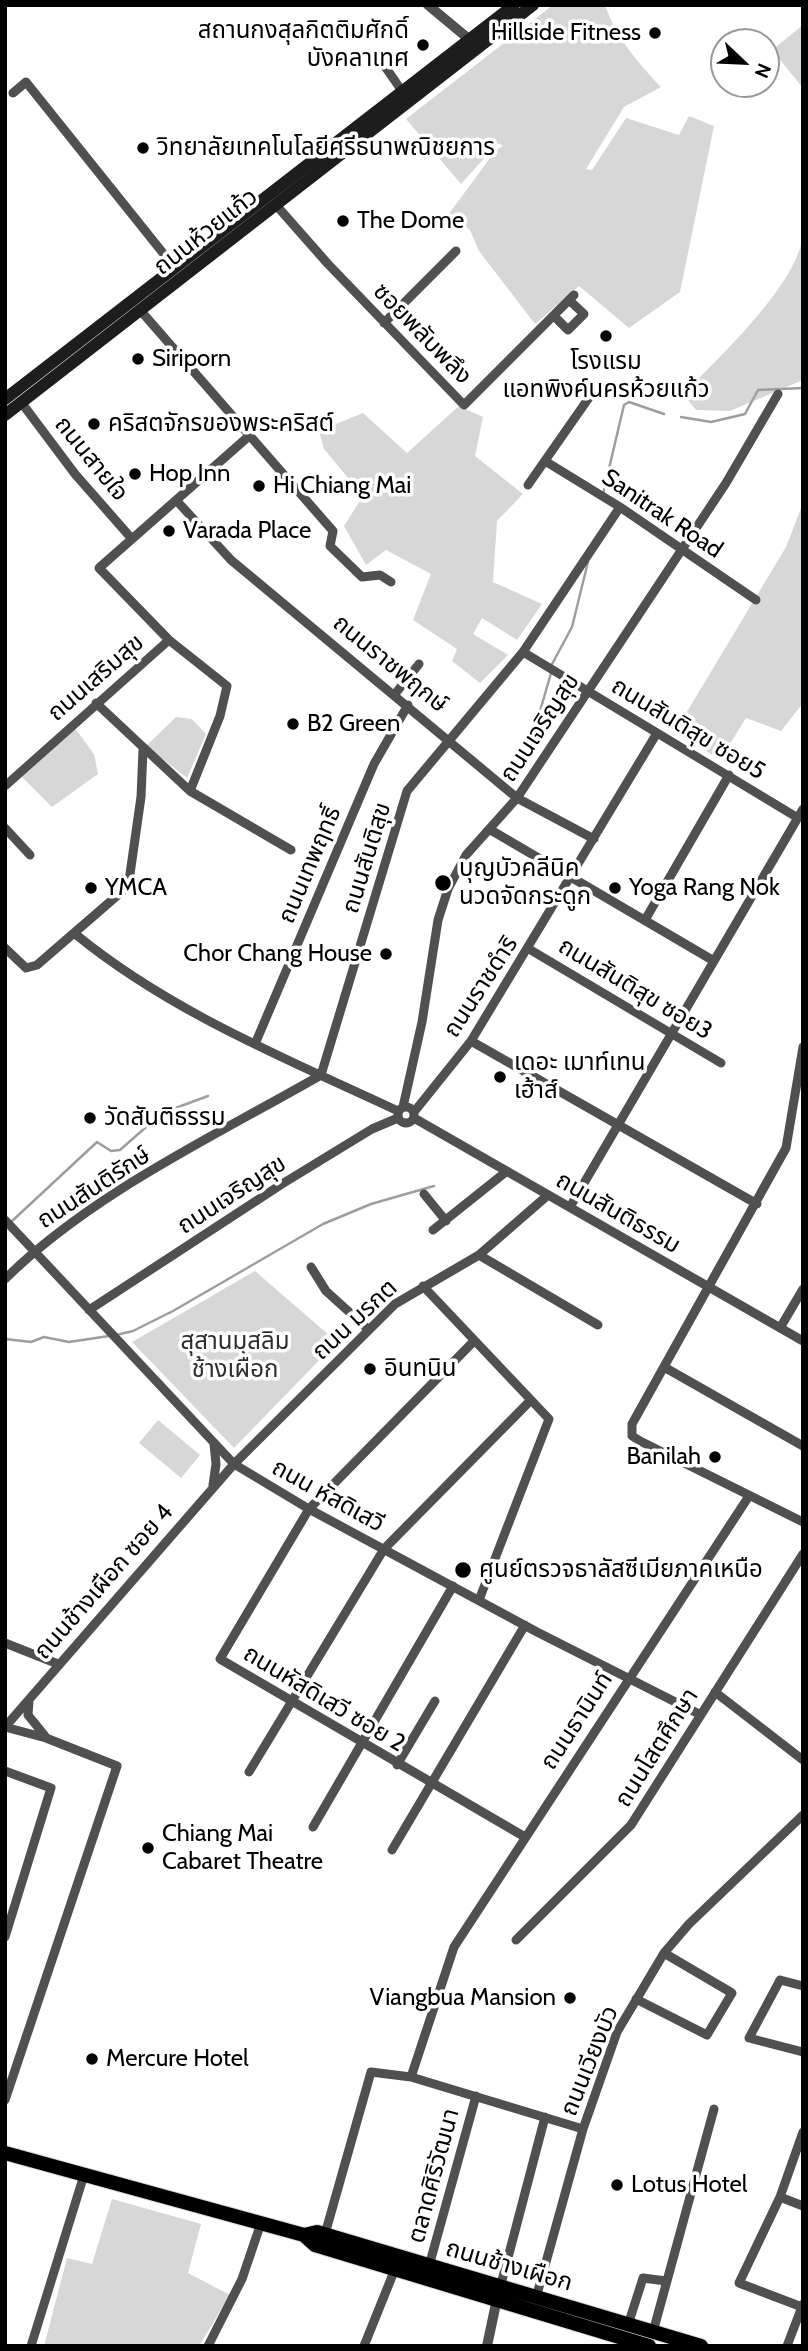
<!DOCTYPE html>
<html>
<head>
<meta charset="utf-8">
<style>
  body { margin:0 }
  #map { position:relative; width:808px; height:2351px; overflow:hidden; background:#fff; font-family:Cabin,sans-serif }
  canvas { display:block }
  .frame { position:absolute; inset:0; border:7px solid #000; pointer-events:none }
  .north { position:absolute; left:710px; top:28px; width:70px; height:70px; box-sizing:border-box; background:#fff; border:2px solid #999; border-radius:50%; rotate:113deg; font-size:19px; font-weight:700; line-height:28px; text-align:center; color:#000 }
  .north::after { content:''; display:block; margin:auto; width:24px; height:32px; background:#000; clip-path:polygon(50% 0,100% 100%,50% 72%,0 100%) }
</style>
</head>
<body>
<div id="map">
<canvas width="808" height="2351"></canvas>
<div class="frame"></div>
<div class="north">N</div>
</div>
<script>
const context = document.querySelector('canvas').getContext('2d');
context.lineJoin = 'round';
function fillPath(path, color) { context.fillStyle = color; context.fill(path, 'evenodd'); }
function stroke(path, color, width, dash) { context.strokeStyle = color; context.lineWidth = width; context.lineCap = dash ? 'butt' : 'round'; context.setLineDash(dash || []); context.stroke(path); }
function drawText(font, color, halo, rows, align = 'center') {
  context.font = font + ' Cabin,"Noto Sans Thai",sans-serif'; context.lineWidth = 7; context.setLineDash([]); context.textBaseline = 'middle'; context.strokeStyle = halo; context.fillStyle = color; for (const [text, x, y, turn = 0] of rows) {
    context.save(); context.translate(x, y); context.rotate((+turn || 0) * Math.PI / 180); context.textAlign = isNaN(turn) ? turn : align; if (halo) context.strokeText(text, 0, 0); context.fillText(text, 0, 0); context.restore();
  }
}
fillPath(new Path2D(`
  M553,5H605C616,37 638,63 661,87L624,107L586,169L592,170L626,118L679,135L689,116L714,126L680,292L629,328L579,286L535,324L479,251L470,230L448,215L496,150L503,146L498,143L461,184L406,119Z
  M803,25V88L772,50Z
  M803,233V380L730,411L696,410L683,394C717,360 801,281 803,233Z
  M459,406L483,417L475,456L523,494L497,521L493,582L542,604L517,640L482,618L473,634L508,655L480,683L452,661L457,649L413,620L431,574L386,550L366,565L344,526L363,496L324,449L319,431L363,413L407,453Z
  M803,503V703L781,731L746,718L720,760L694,743L697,729L682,720L786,547Z
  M176,717L192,719L206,734L187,778L146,746Z
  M75,728L94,754L98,774L52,807L22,777Z
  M255,1271L337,1342L234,1448L132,1342Z
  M158,1420L200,1455L181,1478L139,1443Z
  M112,2199L201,2224L188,2273L230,2295L199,2346H44L67,2258L92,2264Z`), '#d7d7d7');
stroke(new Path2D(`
  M681,417L711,422L745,414L758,390L803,388
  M603,494L624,405L629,402L664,414
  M551,666L572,627L588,562
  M504,775L532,739L551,673
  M11,1222L97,1142L111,1151L120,1150L162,1113L208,1096
  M116,1335L133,1331L173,1311L323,1224L371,1204L434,1186
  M5,1339L31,1342L44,1337L69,1342L109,1336`), '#9e9e9e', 2.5);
const primary = new Path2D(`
  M5,2153L304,2235L315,2245L649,2346
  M304,2235L317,2232L701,2346`);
stroke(primary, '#dbdbdb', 16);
stroke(new Path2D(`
  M377,55L402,91
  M13,93L26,82L175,268
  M276,205L328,264L464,405L574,295
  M140,310L333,531L330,546L362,577L380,575L391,582
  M554,316L568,330L584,314L569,300
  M384,323L456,251
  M21,402L75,474L132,539
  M545,461L620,507L756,600
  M528,485L595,389
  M176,500L231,560L517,798L594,839
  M523,652L798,818
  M395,694L419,664
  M96,703L190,791L291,850
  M5,786L169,640
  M190,791L220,716L227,686L169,640L99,568L249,436
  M5,828L30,855
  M489,829L714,961
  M645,920L729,775
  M74,933C170,1012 287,1059 398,1111
  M5,948L26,968L37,965L126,888L129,881L141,797L143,750
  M529,949L721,1063
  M471,1041L757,1204
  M255,1044L374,764L408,705
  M803,1047L786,1148L632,1424V1436L642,1442L803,1522
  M398 1115a8 8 0 1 1 16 0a8 8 0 1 1-16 0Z
  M403,1107L422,1022L438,920L448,889L466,855L517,798L726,483L778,394
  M414,1112L471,1041L657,733
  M414,1118L803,1341
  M424,1194L446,1221
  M570,1207L803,809
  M5,1220L234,1464L309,1509L537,1632L701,1715
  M433,1230L507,1171
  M479,1255L598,1325
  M311,1267L326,1291L369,1330
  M5,1279C92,1193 215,1136 321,1075L407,791L523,652L620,507
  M423,1286L549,1419L479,1600
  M89,1310L282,1184L372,1129L398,1118
  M780,1328L803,1289
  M474,1341L309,1509L220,1659L525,1837
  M664,1367L803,1446
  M213,1485L216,1464L214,1444
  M5,1643L58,1664
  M715,1692L803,1760
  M29,1701L28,1715L45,1736
  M5,1727L234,1464L395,1304L479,1255L548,1195
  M5,1727L46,1738L117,1766L5,2100
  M397,1765L435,1701
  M5,1771L51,1788L5,1937
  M249,1772L384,1549L530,1401
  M313,1827L453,1586
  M392,1850L525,1625
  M516,1940L631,1825L803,1554
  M803,1986L780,1980L749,2038L803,2052
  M636,1999L707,2035L732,1993L664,1953
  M411,2077L454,1947L749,1496
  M780,2197L803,2206
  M325,2234L371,2072L411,2077L583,2129
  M429,2266L476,2096
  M500,2288L545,2117
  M536,2298L583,2129L617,2032L664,1953L689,1924L803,1815
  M802,2307L739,2283L780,2197L803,2132
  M628,2325L643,2278L666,2281
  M653,2332L714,2109
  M31,2346L84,2175
  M208,2346L242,2279L261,2223
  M364,2346L395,2269
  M787,2346L803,2304`), '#505050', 9);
stroke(new Path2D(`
  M428,5L476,45
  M487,2346L498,2294`), '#505050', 10);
stroke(new Path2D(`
  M5,399L514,5
  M5,415L533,5`), '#1d1d1d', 12);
stroke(primary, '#000', 14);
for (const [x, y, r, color] of [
  [655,33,7,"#000"],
  [423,45,7,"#000"],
  [143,148,7,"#000"],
  [343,221,7,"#000"],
  [606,336,7,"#000"],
  [138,359,7,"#000"],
  [94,424,7,"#000"],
  [135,474,7,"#000"],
  [259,486,7,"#000"],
  [169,531,7,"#000"],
  [293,724,7,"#000"],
  [443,883,9,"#000"],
  [91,888,7,"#000"],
  [615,888,7,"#000"],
  [386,954,7,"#000"],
  [500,1077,7,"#000"],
  [90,1118,7,"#000"],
  [370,1369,7,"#000"],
  [715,1457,7,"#000"],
  [463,1570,9,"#000"],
  [148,1848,7,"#000"],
  [570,1998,7,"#000"],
  [92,2059,7,"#000"],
  [617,2185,7,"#000"]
]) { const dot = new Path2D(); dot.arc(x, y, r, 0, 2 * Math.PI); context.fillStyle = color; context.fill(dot); stroke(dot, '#fff', 2.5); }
drawText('24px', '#000', '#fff', [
  ["สถานกงสุลกิตติมศักดิ์",409,31,"right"],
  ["บังคลาเทศ",409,59,"right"],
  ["Hillside Fitness",641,33,"right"],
  ["วิทยาลัยเทคโนโลยีศรีธนาพณิชยการ",157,148],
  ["The Dome",357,221],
  ["Siriporn",152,359],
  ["โรงแรม",606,362,"center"],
  ["แอทพิงค์นครห้วยแก้ว",606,390,"center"],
  ["คริสตจักรของพระคริสต์",108,424],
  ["Hop Inn",149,474],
  ["Hi Chiang Mai",273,486],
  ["Varada Place",183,531],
  ["B2 Green",307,724],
  ["บุญบัวคลีนิค",459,869],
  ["นวดจัดกระดูก",459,897],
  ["YMCA",105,888],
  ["Yoga Rang Nok",629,888],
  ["Chor Chang House",372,954,"right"],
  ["เดอะ เมาท์เทน",514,1063],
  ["เฮ้าส์",514,1091],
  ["วัดสันติธรรม",104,1118],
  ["อินทนิน",384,1369],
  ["Banilah",701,1457,"right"],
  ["ศูนย์ตรวจธาลัสซีเมียภาคเหนือ",479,1570],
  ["Chiang Mai",162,1834],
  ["Cabaret Theatre",162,1862],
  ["Viangbua Mansion",556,1998,"right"],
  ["Mercure Hotel",106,2059],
  ["Lotus Hotel",631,2185]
], 'left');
drawText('24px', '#000', '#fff', [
  ["ถนนห้วยแก้ว",206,232,-38],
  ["ซอยพลับพลึง",422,334,46],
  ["ถนนสายใจ",91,459,51],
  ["Sanitrak Road",662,514,34],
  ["ถนนราชพฤกษ์",390,664,39],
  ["ถนนเสริมสุข",96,678,-41],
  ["ถนนเจริญสุข",540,728,-57],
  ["ถนนสันติสุข ซอย5",688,729,31],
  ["ถนนสันติสุข",367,858,-73],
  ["ถนนเทพฤทธิ์",310,865,-67],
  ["ถนนราชดำริ",481,987,-57],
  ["ถนนสันติสุข ซอย3",635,989,31],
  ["ถนนสันติรักษ์",94,1188,-33],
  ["ถนนเจริญสุข",232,1195,-33],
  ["ถนนสันติธรรม",618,1213,30],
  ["ถนน มรกต",355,1320,-43],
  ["ถนน หัสดิเสวี",328,1496,29],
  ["ถนนช้างเผือก ซอย 4",104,1582,-49],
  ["ถนนหัสดิเสวี ซอย 2",324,1699,31],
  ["ถนนธานินท์",577,1721,-57],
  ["ถนนโสตศึกษา",657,1748,-58],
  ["ถนนเวียงบัว",590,2061,-68],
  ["ตลาดศิริวัฒนา",434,2176,-75],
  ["ถนนช้างเผือก",509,2266,16]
]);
drawText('24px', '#2e2e2e', '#fff', [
  ["สุสานมุสลิม",235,1342],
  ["ช้างเผือก",235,1370]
]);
</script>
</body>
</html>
